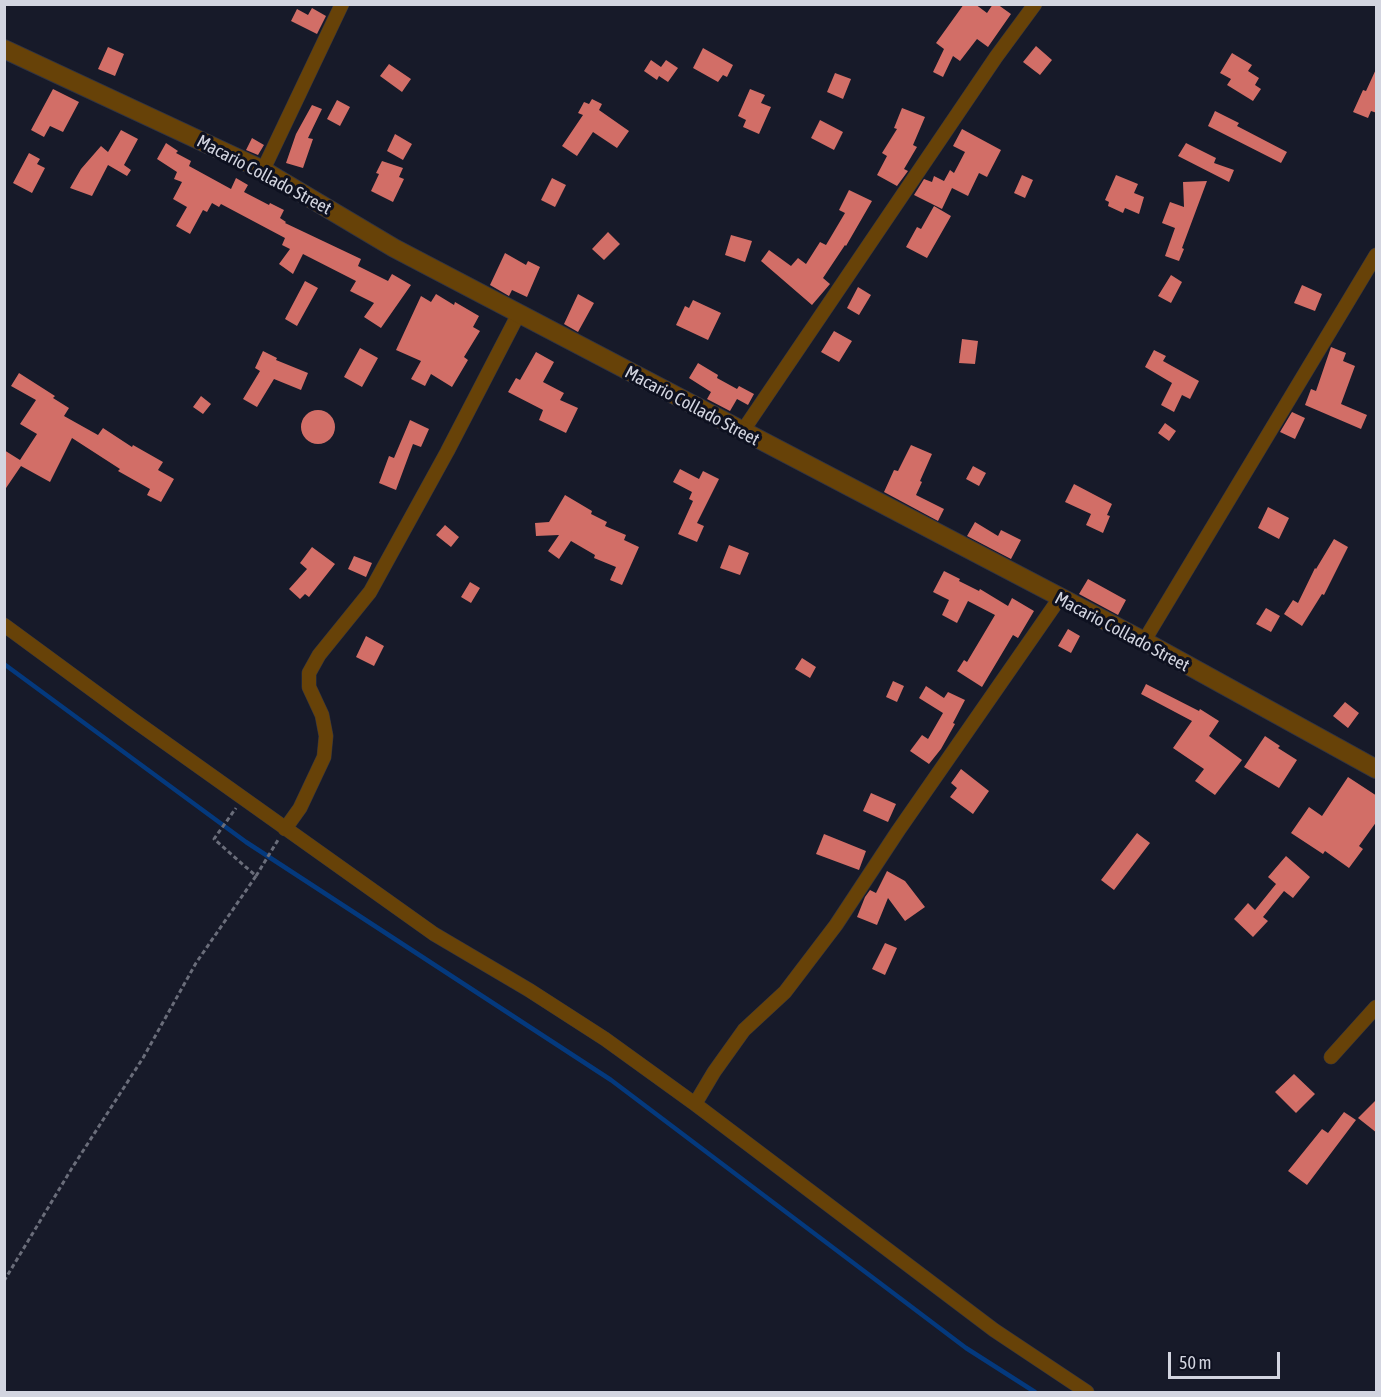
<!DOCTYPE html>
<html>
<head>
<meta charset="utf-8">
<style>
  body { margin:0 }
  #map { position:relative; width:1381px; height:1397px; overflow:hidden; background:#171a29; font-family:"Asap Condensed",sans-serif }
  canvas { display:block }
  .frame { position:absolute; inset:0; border:6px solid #d3d5e0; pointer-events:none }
  .scale { position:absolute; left:1168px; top:1352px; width:112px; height:27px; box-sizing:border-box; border:3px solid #d3d5e0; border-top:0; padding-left:8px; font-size:18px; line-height:21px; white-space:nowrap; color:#d3d5e0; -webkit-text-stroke:4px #0e1120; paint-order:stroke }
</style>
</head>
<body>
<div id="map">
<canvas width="1381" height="1397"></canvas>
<div class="frame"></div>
<div class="scale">50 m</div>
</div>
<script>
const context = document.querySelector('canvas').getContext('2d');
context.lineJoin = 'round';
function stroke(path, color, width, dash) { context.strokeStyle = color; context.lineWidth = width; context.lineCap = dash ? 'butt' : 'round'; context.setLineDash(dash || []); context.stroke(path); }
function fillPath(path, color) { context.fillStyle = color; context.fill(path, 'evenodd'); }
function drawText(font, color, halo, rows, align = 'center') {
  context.font = font + ' "Asap Condensed",sans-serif'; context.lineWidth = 6; context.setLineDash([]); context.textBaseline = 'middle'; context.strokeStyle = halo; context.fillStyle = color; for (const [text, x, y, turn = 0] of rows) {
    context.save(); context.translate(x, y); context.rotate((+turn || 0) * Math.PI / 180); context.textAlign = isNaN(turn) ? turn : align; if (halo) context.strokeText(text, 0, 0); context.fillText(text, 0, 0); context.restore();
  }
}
stroke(new Path2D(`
  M4,664L246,842L611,1080L966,1348L1035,1392`), '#04397d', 4.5);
fillPath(new Path2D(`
  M964,4H975L987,13L993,4H997L1011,14L988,47L977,39L960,61L953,56L943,77L933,72L944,49L936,43Z
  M312,8L326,16L317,34L291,21L297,9L308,15Z
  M1036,46L1052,60L1040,75L1023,62Z
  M108,47L124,54L115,76L98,69Z
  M703,48L733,65L727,77L723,75L718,82L693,68Z
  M1232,53L1252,65L1248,71L1259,78L1255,85L1261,89L1253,101L1227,85L1231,79L1220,73Z
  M651,60L661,67L666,60L678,68L668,82L659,76L657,80L644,71Z
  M389,64L411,79L402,92L380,76Z
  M1377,67V113L1371,111L1368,118L1353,112L1363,90L1366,91Z
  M835,73L851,79L843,99L827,92Z
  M53,89L79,102L63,132L50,126L44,137L31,130Z
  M750,89L765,95L761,103L771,107L759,134L743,127L746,120L738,116Z
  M592,99L602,104L599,110L629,131L617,148L593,132L577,156L562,146L583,115L578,113L584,102L589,104Z
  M337,100L350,107L340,126L327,119Z
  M312,105L322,109L308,138L313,139L303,168L286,163L296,134Z
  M902,108L925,117L913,145L917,147L904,169L908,171L897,186L877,175L887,156L882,153L897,129L894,128Z
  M1215,111L1239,123L1237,126L1287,152L1281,163L1208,126Z
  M820,120L843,132L834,150L811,138Z
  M962,129L1001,150L987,177L979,173L968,196L952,188L942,209L914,195L924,179L932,182L934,176L944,181L950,170L954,173L965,152L953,146Z
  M121,130L138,139L124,165L131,170L127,176L108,165L92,196L70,188L81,169L101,146L108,152Z
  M395,134L412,144L403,160L387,151Z
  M252,138L264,145L258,155L246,150Z
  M166,143L178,151L176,153L191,161L189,166L231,189L236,178L248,185L244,192L269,205L270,203L284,210L280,218L286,222L285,223L361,259L358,266L388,281L392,274L411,285L381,328L364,317L374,303L350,291L356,281L303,254L293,274L279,264L290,249L282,245L285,238L221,204L219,207L212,203L207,212L203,210L190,234L176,226L187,207L173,199L182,182L174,179L177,172L157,159Z
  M1186,143L1216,158L1214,163L1234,170L1229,182L1178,156Z
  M29,153L40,159L37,164L45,168L32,193L13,183Z
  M382,161L403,168L399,177L404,179L393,202L371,191L379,174L376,173Z
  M1022,175L1033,180L1025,198L1014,193Z
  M1116,175L1138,184L1134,193L1144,197L1139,214L1125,208L1123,213L1108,206L1109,202L1105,200Z
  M552,178L566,185L555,207L541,200Z
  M1207,181L1182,248L1184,249L1179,261L1165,256L1175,228L1162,223L1170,202L1184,207L1183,182Z
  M849,190L872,201L846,246L845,245L823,278L830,284L812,305L761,261L769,250L791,266L798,258L806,264L820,242L826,245L845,213L839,210Z
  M934,206L951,216L927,258L906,247L917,227L921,229Z
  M608,232L620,244L604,260L592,249Z
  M731,235L752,241L745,262L725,255Z
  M505,253L526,265L528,261L540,267L527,297L512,290L509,296L490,285Z
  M1171,275L1182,282L1171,303L1158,296Z
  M305,281L318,288L297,326L285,319Z
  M1302,285L1322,294L1315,311L1294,303Z
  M858,287L871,295L859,315L847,308Z
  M436,294L454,305L455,302L479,316L473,327L480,331L464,357L468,360L452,387L431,374L425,386L411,379L421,361L396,350L421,296L431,302Z
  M578,294L594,303L578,332L564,324Z
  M693,300L721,313L708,340L676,325L685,306L689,308Z
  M834,331L852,341L839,362L821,352Z
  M962,339L978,341L975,364L959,363Z
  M1331,347L1346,353L1343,361L1355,366L1341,404L1367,415L1361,429L1305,405L1311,389L1316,391Z
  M360,348L378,358L362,387L344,377Z
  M1154,350L1166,356L1163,361L1199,381L1190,399L1182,395L1174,412L1161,405L1172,383L1145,367Z
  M263,351L277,358L276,360L308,373L301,390L274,379L257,407L243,399L260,371L255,368Z
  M536,352L554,362L543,382L564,393L560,400L578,408L566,433L539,420L543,410L508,392L516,378L520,380Z
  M698,363L718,375L717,378L737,389L739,386L754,394L748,405L737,399L730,411L707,399L711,392L689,378Z
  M19,373L55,396L53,398L69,408L64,416L98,435L103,428L132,447L133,445L163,462L158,470L174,479L161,502L147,495L150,489L118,471L120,469L72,438L50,482L21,466L4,491V450L20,460L37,434L20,424L36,400L11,386Z
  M201,396L211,404L203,414L193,407Z
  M301 427a17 17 0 1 1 34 0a17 17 0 1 1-34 0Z
  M1292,412L1305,418L1295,439L1280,432Z
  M410,420L429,429L421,447L413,444L396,490L379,483L389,456L394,458Z
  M1165,423L1176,431L1169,441L1158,433Z
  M911,445L932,454L920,481L922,482L916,495L944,509L938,521L884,492L894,470L898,471Z
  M973,466L986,473L979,486L966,479Z
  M680,469L699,479L703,471L719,479L697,523L704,526L697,542L678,534L693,501L689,499L692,492L673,482Z
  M1074,484L1112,504L1107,515L1110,516L1103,533L1086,525L1091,514L1065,502Z
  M565,495L592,511L591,514L607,522L605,526L626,535L624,540L639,547L622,585L610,580L616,567L594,558L595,555L571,541L559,559L548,551L559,535L536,536L535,523L549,522Z
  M1268,507L1289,518L1279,539L1258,528Z
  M975,522L998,536L1001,530L1021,540L1011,559L967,536Z
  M445,525L459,537L451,547L436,535Z
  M1334,539L1348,547L1324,595L1322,594L1302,626L1284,614L1293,600L1298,603L1315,568L1316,569Z
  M729,545L749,553L740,575L720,568Z
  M312,547L335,564L309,597L305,594L300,599L289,589L307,569L300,563Z
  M354,556L372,563L366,577L348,569Z
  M944,571L960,579L959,581L979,591L980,589L1008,606L1012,598L1034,611L1018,638L1013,635L982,687L957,671L964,660L967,662L995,615L968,601L957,623L942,615L949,600L933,592Z
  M1088,579L1126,600L1118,615L1079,594Z
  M470,582L480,588L471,603L461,597Z
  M1266,608L1280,616L1271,632L1256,624Z
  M1068,629L1080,636L1071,653L1058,646Z
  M366,636L384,646L374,666L356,657Z
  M802,658L816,667L810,678L795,669Z
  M893,681L904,686L897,702L886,697Z
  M1146,684L1199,711L1200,709L1219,721L1209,736L1242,760L1215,795L1195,781L1204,769L1173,748L1192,721L1141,694Z
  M926,686L944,698L948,692L965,700L953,723L955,724L941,749L929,764L910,751L922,735L928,739L943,713L919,698Z
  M1345,702L1359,713L1348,728L1333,716Z
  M1265,736L1280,746L1278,748L1297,760L1279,788L1244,767Z
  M961,769L989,791L973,814L950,797L957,788L951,783Z
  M1348,777L1377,796V821L1359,846L1363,849L1349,868L1325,851L1323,854L1291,833L1309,807L1322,816Z
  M871,793L896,804L888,822L863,811Z
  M1137,833L1150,843L1114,890L1101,880Z
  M824,834L866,851L859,870L816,854Z
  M1286,856L1310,877L1293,898L1284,891L1263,917L1268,921L1253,937L1234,919L1248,903L1255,910L1276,884L1268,877Z
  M887,871L905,881L925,907L905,921L888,898L877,925L857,917L865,897L870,890L876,893Z
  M885,943L897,948L885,975L872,969Z
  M1294,1074L1315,1094L1296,1113L1275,1092Z
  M1377,1099V1133L1358,1118Z
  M1344,1112L1356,1120L1307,1185L1288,1171L1322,1129L1328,1133Z`), '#d26e67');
const minor = new Path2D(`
  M263,170L342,4
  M742,432L996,57L1035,4
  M4,625L132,719L434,934L529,990L605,1039L695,1104L994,1330L1087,1392
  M1144,641L1376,255
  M285,829L300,808L324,757L326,736L322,715L309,687V673L319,655L370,592L447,452L518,315
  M1331,1057L1376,1007
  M695,1104L714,1072L744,1030L785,992L836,925L898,831L1059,599`);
const tertiary = new Path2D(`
  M4,49L263,170L394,248L1144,641L1376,769`);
stroke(minor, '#313443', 15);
stroke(tertiary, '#313443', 20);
stroke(new Path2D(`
  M256,876L278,840
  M4,1281L72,1168L143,1058L196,963L256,876L214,839L236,808`), '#6a6d7a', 3, [4.5, 3]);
stroke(minor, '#674208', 14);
stroke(tertiary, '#674208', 18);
drawText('18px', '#d3d5e0', '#0e1120', [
  ["Macario Collado Street",264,175,28],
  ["Macario Collado Street",692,406,28],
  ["Macario Collado Street",1122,632,28]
]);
</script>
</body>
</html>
